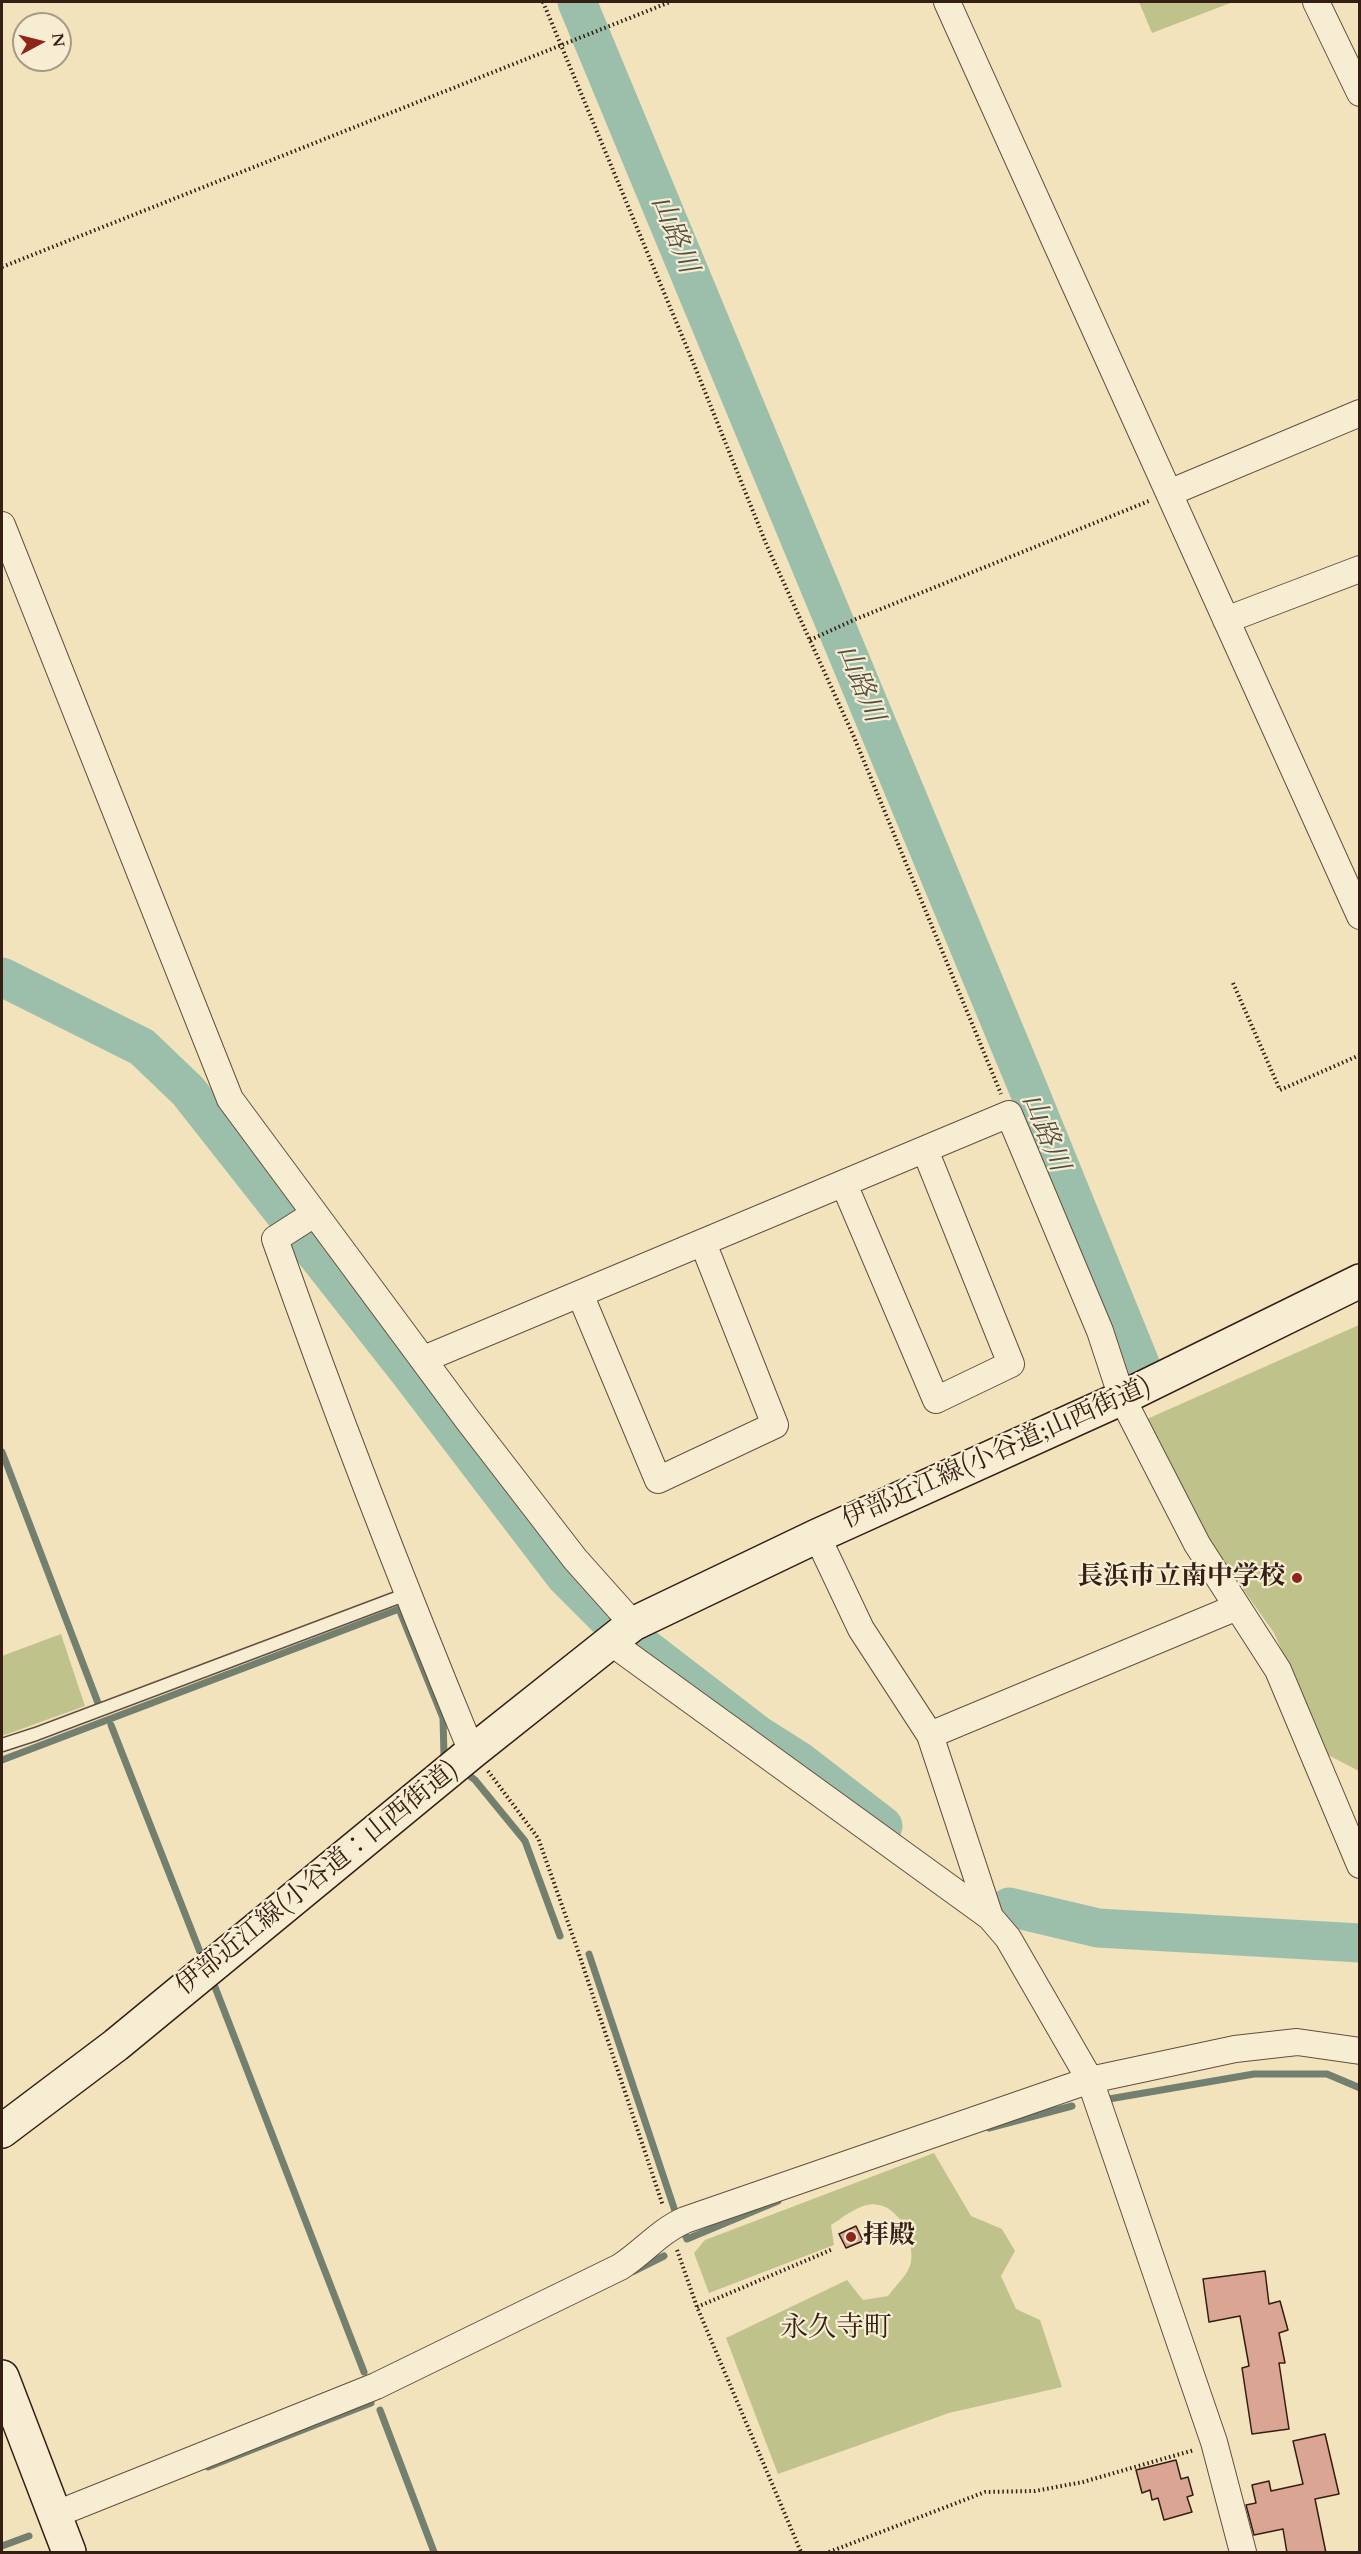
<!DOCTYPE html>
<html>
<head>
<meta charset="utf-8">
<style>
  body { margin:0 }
  #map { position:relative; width:1361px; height:2554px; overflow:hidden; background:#f2e3bc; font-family:Cardo,serif }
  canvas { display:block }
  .frame { position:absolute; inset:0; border:3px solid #351e14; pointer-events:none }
  .north { position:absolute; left:12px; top:12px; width:60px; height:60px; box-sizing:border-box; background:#f7edd3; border:2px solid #a99a87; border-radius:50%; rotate:83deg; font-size:16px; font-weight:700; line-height:24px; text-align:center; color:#351e14 }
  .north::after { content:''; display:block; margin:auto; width:21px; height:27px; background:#8f2418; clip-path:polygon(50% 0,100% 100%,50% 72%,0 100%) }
</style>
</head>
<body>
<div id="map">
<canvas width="1361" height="2554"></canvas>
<div class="frame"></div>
<div class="north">N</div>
</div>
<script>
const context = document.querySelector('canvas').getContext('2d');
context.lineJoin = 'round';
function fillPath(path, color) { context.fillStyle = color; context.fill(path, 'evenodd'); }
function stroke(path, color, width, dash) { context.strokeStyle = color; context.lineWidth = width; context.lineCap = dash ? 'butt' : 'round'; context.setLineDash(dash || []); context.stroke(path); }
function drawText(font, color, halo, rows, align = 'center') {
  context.font = font + ' Cardo,"Noto Serif JP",serif'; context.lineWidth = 4.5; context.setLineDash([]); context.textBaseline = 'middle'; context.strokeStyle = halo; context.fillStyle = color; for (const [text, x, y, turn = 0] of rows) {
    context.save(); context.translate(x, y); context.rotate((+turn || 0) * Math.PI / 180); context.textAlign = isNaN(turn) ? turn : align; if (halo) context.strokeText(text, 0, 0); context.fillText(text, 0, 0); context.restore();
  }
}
fillPath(new Path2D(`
  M1139,2H1233L1152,33Z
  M1359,1325V1771L1328,1755L1274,1633L1197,1524L1147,1419Z
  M61,1634L85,1706L2,1736V1656Z
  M934,2153L971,2216L1002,2229L1015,2251L1001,2276L1016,2309L1040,2320L1062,2387L949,2413L778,2474L726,2338L847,2280L863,2300L888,2296C895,2286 909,2274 911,2262C915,2237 896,2199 867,2205C855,2207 841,2219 831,2225L834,2245L709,2293L694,2253L705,2240Z`), '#c0c28c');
stroke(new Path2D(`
  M2,1452L98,1703
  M111,1725L202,1957
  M2,1760L399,1609L443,1718L444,1755L450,1760
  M463,1771L475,1780L525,1841L560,1936
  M589,1954L675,2211L687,2239L778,2201
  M215,1987L364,2372
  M1109,2099L1254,2074H1327L1360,2088
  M989,2128L1072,2106
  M634,2271L664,2256
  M380,2410L434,2552
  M208,2467L371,2403
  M2,2546L29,2536`), '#737f6f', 7);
stroke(new Path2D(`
  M577,2L1025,1081L1141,1366
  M2,977L142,1047L188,1091L410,1373L565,1576L611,1622L758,1735L799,1761L883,1826
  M1009,1907L1098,1928L1360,1943`), '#9cbfab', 39);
const building = new Path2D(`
  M856,2226L863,2241L846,2248L839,2234Z
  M1265,2271L1269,2304L1280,2301L1288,2330L1279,2333L1285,2363H1279L1289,2429L1252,2434L1242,2368L1249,2366L1240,2316L1209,2322L1203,2279Z
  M1325,2434L1339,2494L1315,2499L1326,2553H1287L1283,2529L1254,2535L1246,2505L1256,2503L1252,2485L1269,2481L1271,2491L1303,2484L1293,2441Z
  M1176,2460L1181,2479L1188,2477L1193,2495L1187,2497L1192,2512L1164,2520L1158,2498L1152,2500L1150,2490L1142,2493L1136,2470Z`);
fillPath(building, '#daa592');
stroke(building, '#351e14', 1.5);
const service = new Path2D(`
  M2,1745L36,1734L407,1594`);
const minor = new Path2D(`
  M947,2L1360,916
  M1316,2L1360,93
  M1169,493L1360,413
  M2,525L230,1099L467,1419L575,1559L633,1624
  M1226,620L1360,569
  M844,1184L936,1400L1011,1364L925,1150
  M314,1214L275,1239C336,1412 402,1582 472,1752
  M580,1294L658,1480L775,1425L703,1243
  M424,1359L1009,1114L1100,1331L1122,1398L1197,1544L1278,1670L1360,1865
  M817,1536L861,1629L930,1735L990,1917L1008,1938L1090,2080L1214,2442L1243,2552
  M609,1641L990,1917
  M930,1735L1237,1607
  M54,2515L376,2386L620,2267C642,2253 660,2231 685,2220L1090,2080L1235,2049L1297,2042L1360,2051`);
const secondary = new Path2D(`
  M2,2131L116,2045L472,1752L633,1624L817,1536L1122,1398L1360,1281
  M2,2377L69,2552`);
stroke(service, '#644f3e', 15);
stroke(minor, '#644f3e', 28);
stroke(secondary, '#351e14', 36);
stroke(new Path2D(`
  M543,2L695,367L767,546L854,737L1001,1094
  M2,267L670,2
  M810,640L856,619L1149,501
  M1233,983L1280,1090L1360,1055
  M488,1771L538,1838L575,1942L663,2206
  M677,2250L697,2307L801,2552
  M697,2307L833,2249
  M829,2552L985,2492L1035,2491L1083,2482L1194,2450`), '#351e14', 4, [1.5, 3]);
stroke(service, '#f7edd3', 12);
stroke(minor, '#f7edd3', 26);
stroke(secondary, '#f7edd3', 33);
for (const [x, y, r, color] of [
  [1297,1578,6,"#8f2418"],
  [851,2237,6,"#8f2418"]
]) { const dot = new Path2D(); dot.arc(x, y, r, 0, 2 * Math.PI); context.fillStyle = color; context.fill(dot); stroke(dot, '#f7edd3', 2); }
drawText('26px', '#351e14', '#f7edd3', [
  ["伊部近江線(小谷道;山西街道)",997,1454,-24],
  ["伊部近江線(小谷道：山西街道)",318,1879,-39]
]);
drawText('bold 26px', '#351e14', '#f7edd3', [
  ["長浜市立南中学校",1285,1578],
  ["拝殿",863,2237,"left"]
], 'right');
drawText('italic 27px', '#544e41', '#f7edd3', [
  ["山路川",673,235,68],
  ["山路川",859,684,68],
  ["山路川",1044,1133,68]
]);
drawText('28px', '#351e14', '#f7edd3', [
  ["永久寺町",836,2330]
]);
</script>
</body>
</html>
